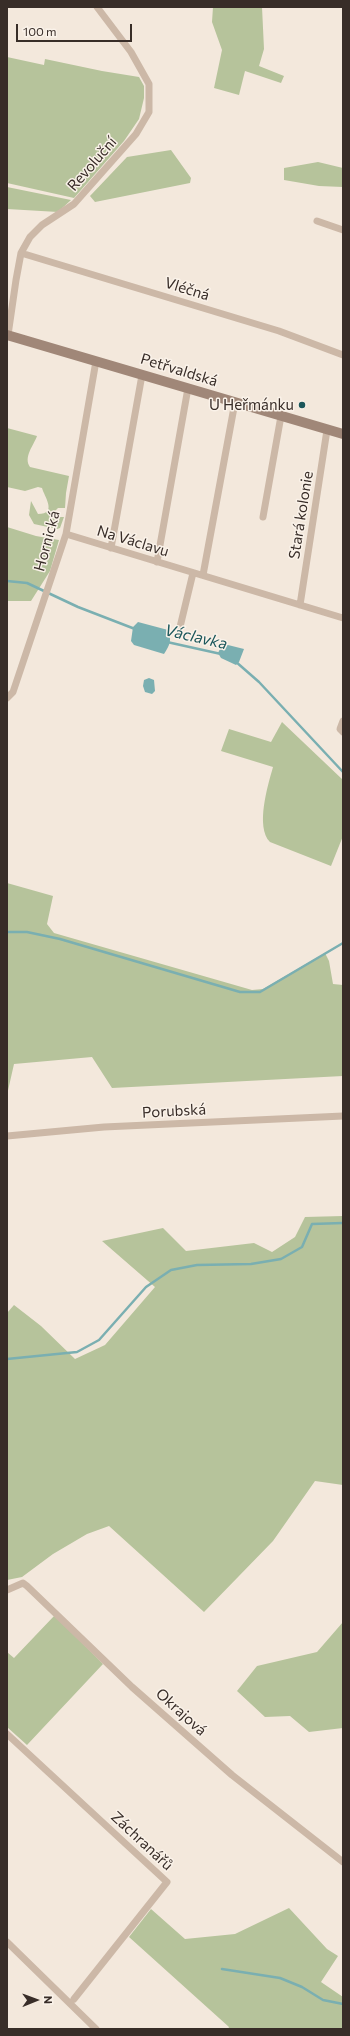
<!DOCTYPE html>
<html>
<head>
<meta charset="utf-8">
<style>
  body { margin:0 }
  #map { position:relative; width:350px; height:2036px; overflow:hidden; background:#f3e8dc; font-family:Commissioner,sans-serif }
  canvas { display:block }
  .frame { position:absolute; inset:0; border:8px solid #382d28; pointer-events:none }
  .north { position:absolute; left:16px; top:1980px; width:40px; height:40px; -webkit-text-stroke:3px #faf2e9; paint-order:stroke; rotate:89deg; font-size:11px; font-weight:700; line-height:16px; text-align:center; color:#382d28 }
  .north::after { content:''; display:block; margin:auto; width:14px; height:18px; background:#382d28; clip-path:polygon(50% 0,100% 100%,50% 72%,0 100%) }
  .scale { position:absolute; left:16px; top:24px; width:116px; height:18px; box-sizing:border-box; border:2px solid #382d28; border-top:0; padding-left:5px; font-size:12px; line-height:14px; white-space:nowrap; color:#382d28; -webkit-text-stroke:3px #faf2e9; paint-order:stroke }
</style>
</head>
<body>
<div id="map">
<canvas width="350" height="2036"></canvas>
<div class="frame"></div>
<div class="north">N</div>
<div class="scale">100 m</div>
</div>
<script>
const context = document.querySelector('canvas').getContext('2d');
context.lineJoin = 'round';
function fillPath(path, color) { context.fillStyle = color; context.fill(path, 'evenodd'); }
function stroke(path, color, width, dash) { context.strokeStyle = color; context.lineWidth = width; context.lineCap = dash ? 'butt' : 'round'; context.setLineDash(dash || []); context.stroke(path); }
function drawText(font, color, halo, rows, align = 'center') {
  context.font = font + ' Commissioner,sans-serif'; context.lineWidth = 3; context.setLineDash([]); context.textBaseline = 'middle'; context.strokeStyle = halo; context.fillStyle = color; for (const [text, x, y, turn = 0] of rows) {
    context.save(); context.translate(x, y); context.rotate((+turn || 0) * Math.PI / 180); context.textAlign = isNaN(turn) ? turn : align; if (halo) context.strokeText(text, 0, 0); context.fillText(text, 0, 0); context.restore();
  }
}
fillPath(new Path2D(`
  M213,7H262L264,49L259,66L284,76L281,83L245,71L239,95L214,88L222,50L212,22Z
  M7,57L44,65L45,59L102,71L139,77L144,86V98L139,119L124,141L74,198L7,183Z
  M171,150L191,178L190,183L95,202L90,196L127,157Z
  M318,162L343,168V187L319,186L284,180V168Z
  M7,187L71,200L58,212L7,209Z
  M7,428L37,436C34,445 23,457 30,467L69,476L66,493L65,508H58L55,511L57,517H64L60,528L57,529L34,524L29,515L31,501L38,514C58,514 44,496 42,488L38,487L25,491L7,487Z
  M7,527L36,536L59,540L50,571L31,601H7Z
  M282,722L343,780V836L331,866L270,842C255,827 268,785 273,767L221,751L229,729L271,742Z
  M7,883L53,896L47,924L54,933L252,990L263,989L325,953L329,961L333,984L343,985V1076L112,1088L92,1057L14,1064L7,1095Z
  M343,1216V1485L315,1481L273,1541L204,1612L109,1526L87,1534L53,1554L22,1577L7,1580V1313L14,1305L41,1326L75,1359L105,1345L155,1287L102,1241L163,1228L186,1251L254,1243L272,1252L295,1237L305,1217Z
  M55,1615L103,1664L27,1745L7,1727V1652L14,1658Z
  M343,1622V1728L309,1732L290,1716L265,1717L237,1691L257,1666L317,1652Z
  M289,1908L327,1949L338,1956L321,1982L343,1997V2029H228L229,2027L129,1937L151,1909L185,1939L235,1934Z`), '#b6c39b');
fillPath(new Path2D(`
  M138,622L168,630C172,640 170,645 164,654L134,645L131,641L133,627Z
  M222,645H228L244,649L239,662L236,665L221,658L218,653Z
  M149,678L154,680L155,691L152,694L145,692L143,686L144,680Z`), '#7aafb1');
stroke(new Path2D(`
  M7,581L27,583L78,607L135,629
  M167,642L221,654
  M235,661L259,682L343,772
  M7,932H27L60,939L240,992H260L343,943
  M7,1359L77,1352L99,1340L146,1287L171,1270L197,1265L251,1264L281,1259L302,1247L312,1224L343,1223
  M222,1969L280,1978L302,1987L323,2000L343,2004`), '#7aafb1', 2.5);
stroke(new Path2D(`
  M317,221L343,230
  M21,253L279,331L343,355
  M8,335L16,280L21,253L30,237L42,225L74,204L136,134L149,112V84L131,52L97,7
  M263,517L281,416
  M66,534L343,618
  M111,548L142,375
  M157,562L188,388
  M203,575L235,402
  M300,605L327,430
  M180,627L193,573
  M7,698L13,692L66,534L96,361
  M343,721L340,729L343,732
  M7,1136L104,1127L343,1116
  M7,1590L23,1583L27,1586L132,1687L232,1775L343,1862
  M7,1734L167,1882L74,1999
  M7,1942L96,2029`), '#ccb8a7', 7);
stroke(new Path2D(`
  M7,335L343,434`), '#a08778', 10);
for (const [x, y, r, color] of [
  [302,405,4,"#1c575b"]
]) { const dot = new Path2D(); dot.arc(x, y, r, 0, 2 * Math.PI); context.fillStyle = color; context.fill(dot); stroke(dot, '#faf2e9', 1.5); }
drawText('15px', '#382d28', '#faf2e9', [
  ["Revoluční",92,164,-49],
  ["Vléčná",187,289,17],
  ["Petřvaldská",179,370,17],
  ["Stará kolonie",301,515,-81],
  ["Hornická",47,541,-75],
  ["Na Václavu",133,541,17],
  ["Porubská",174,1111,-3],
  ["Okrajová",181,1712,42],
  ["Záchranářů",142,1841,43]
]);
drawText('15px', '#382d28', '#faf2e9', [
  ["U Heřmánku",294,405]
], 'right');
drawText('italic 16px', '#1c575b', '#faf2e9', [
  ["Václavka",196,637,13]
]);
</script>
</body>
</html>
